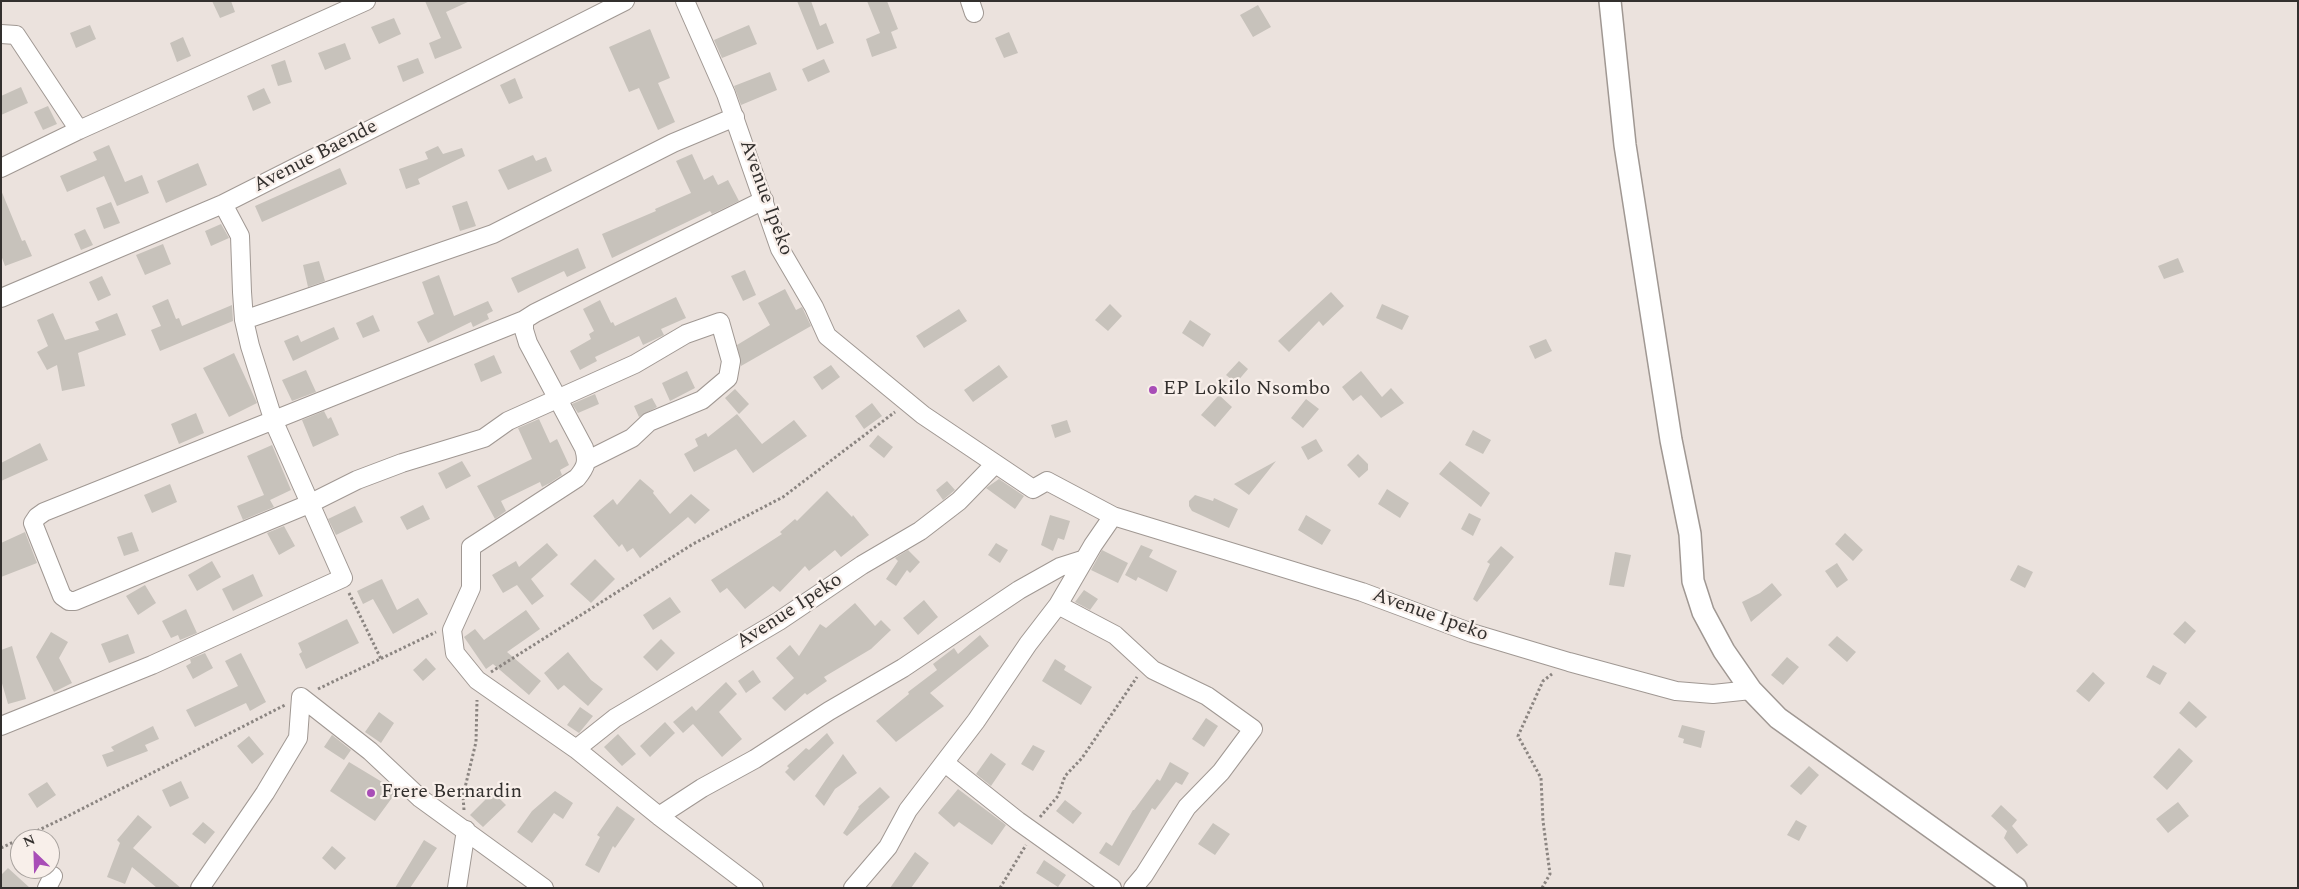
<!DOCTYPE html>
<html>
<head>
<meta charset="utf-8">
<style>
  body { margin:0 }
  #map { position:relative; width:2299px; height:889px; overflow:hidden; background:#ebe2dd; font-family:Spectral,serif }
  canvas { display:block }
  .frame { position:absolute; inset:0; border:2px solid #33302e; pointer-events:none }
  .north { position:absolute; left:10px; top:829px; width:50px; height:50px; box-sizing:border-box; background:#f8efea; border:1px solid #a9a39f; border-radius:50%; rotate:336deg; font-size:14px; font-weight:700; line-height:20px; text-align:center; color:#33302e }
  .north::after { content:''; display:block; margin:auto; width:18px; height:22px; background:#a84db7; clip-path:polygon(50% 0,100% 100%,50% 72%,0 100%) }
</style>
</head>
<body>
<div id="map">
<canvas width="2299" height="889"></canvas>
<div class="frame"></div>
<div class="north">N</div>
</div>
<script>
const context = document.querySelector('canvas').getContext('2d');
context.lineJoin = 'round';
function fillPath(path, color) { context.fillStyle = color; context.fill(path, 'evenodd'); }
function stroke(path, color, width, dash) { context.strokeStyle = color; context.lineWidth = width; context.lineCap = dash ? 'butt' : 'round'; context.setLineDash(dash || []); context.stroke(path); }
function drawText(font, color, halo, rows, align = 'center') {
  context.font = font + ' Spectral,serif'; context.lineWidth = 4.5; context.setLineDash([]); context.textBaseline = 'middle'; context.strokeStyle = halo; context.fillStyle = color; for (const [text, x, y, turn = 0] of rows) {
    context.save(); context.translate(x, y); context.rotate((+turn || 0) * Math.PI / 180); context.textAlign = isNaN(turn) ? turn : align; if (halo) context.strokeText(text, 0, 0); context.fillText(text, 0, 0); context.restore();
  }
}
fillPath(new Path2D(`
  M212,1H231L235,12L220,18Z
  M425,1H470L446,12L462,48L435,59L429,43L441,38Z
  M797,1H811L820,26L826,23L834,43L817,50Z
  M867,1H887L898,29L891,32L897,48L872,57L866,39L880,33Z
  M1258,5L1271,27L1253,37L1240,15Z
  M394,18L401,34L379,44L371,27Z
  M90,25L96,39L76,48L70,33Z
  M749,25L757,44L722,58L714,40Z
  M650,29L670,78L658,83L675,122L658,130L639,88L629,92L609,47Z
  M1009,32L1018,53L1004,58L995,38Z
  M183,37L191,56L177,62L170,43Z
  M345,43L351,59L325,70L318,53Z
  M418,58L424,73L403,82L397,66Z
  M824,59L830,72L808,82L802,69Z
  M285,60L292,82L278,86L271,65Z
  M770,72L777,90L741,105L734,86Z
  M515,78L523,98L509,104L500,85Z
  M21,87L28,103L1,115V96Z
  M264,88L271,103L253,111L247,96Z
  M48,106L57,124L43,130L34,112Z
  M109,145L125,182L142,175L149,193L117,206L104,176L67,192L60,176L97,160L93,152Z
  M438,146L443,154L462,148L465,156L418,179L420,184L406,189L399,169L428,159L425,152Z
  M692,154L704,180L713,175L718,185L728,180L739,201L712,214L710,211L612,258L602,234L656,211L655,209L691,193L676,161Z
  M533,155L536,161L546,157L552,171L508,190L498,170Z
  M198,163L207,185L166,203L157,181Z
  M340,168L347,184L262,222L255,206Z
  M1,190L22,241L25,240L32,256L5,266L1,255Z
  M467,201L476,226L460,231L452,206Z
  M111,202L120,223L104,229L96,208Z
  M221,224L229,238L211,246L205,231Z
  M85,229L93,245L81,250L74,234Z
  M163,244L171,264L145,275L136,255Z
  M578,248L586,268L567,277L564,271L518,293L511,278Z
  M2178,258L2184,272L2164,279L2158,266Z
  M319,261L325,281L308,287L303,265Z
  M745,270L756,295L743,301L731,276Z
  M439,275L454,316L488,301L493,311L487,314L489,319L473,327L471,322L428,343L417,322L434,314L422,282Z
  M102,276L111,295L98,301L89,282Z
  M785,289L796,310L802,307L811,326L741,366L737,345L770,325L758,303Z
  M1331,292L1344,306L1323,326L1319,321L1289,352L1278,341Z
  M676,297L686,318L661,329L664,335L643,345L639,336L595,357L597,361L580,370L570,351L591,339L589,334L594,331L583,309L600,300L611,323L613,322L615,326Z
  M168,299L176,319L179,318L182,326L232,305L233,321L160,351L151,330L161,326L152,306Z
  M1110,304L1122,316L1108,331L1095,320Z
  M1382,304L1409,316L1402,330L1376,318Z
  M959,309L967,321L924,348L916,336Z
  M53,313L65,340L99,330L95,322L117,313L126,335L78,353L85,386L62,391L57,365L47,370L37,352L48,346L37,320Z
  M373,315L380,331L363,338L356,323Z
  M1190,320L1211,334L1203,347L1182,333Z
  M334,327L339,339L293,361L284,341L298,335L301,342Z
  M1546,339L1552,351L1535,359L1529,346Z
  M234,353L257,403L229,417L203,368Z
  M494,355L502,373L481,382L474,364Z
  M1239,361L1248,369L1236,383L1226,375Z
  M831,365L840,377L822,390L813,377Z
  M999,365L1008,377L973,402L964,390Z
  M306,370L316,392L292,401L282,380Z
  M687,371L695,388L670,401L662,383Z
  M1361,371L1382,397L1391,388L1404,403L1381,418L1361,395L1353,401L1342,387Z
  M735,389L749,404L739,414L725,398Z
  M595,394L599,404L578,413L572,404Z
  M1219,395L1232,407L1215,427L1201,415Z
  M652,398L657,407L639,417L634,406Z
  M1306,399L1319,409L1303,428L1291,418Z
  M872,403L882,416L864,429L855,416Z
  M324,411L328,419L331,417L339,435L313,447L302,420Z
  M196,413L204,433L179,444L171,424Z
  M737,414L762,444L794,420L807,436L753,473L736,449L694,472L684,454L698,446L695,439L706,433L708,437Z
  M539,419L550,443L557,439L569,465L560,470L562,475L550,483L542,487L540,482L501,501L506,511L495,519L477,486L532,459L518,428Z
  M1067,420L1071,432L1055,438L1051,425Z
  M1473,430L1491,440L1483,454L1465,445Z
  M878,435L893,447L884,458L869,446Z
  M1316,439L1323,451L1308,460L1301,447Z
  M40,443L48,460L1,481V463Z
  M272,445L291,490L270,500L274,507L243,520L237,506L264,495L247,456Z
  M1358,454L1368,464V470L1359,478L1347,465Z
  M462,461L471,476L446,489L438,473Z
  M1276,461L1249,495L1234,484Z
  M1450,461L1490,493L1481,507L1439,474Z
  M640,479L654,491L653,493L670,514L691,494L710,510L695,524L688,517L640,558L633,548L627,552L622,544L619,547L593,516L613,499L617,505Z
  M999,479L1024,496L1015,509L986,488Z
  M947,481L955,490L943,500L936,490Z
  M170,484L177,502L152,513L144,495Z
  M1387,489L1409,503L1400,518L1378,504Z
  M827,491L852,517L853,515L869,535L841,557L835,550L809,571L805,566L780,592L773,586L745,609L727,588L720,593L711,580L782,534L780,532L795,519L797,521Z
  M1195,495L1213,501L1214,498L1238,509L1229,528L1192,511L1189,506V501Z
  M423,505L430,519L407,530L400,517Z
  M355,506L363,522L336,535L328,519Z
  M1469,513L1481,519L1473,536L1461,529Z
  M1050,515L1070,521L1064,540L1058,538L1053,551L1041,545Z
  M1306,515L1331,530L1322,545L1298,530Z
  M284,526L295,546L279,555L267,533Z
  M25,532L37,563L1,577V543Z
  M132,532L139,551L124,556L117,537Z
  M1845,533L1863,550L1853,561L1835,544Z
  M547,543L558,555L531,579L544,596L532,605L517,585L503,593L492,575L516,561L519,567Z
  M996,543L1008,550L1000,563L988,555Z
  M1141,545L1153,550L1149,557L1177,571L1167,592L1138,577L1136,581L1125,575Z
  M1501,546L1514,557L1477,602L1473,599L1490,564L1487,562Z
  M908,550L920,562L910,573L907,570L896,586L886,579L898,561L895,558Z
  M1102,550L1128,563L1118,583L1091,570Z
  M1615,552L1631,555L1624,587L1609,585Z
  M595,559L615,579L591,603L570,584Z
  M212,561L221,577L197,591L188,575Z
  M1837,563L1848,580L1837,588L1825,571Z
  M2018,565L2033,572L2025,588L2010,580Z
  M253,574L263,596L233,611L222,589Z
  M382,579L397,610L418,598L428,614L393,634L373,599L363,604L357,591Z
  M1772,583L1782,595L1751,622L1742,602L1760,593Z
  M145,585L156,603L138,615L126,596Z
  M1084,590L1098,599L1090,610L1075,602Z
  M670,597L681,612L653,630L643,615Z
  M924,600L938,617L918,635L903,618Z
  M855,603L875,626L881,620L891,630L871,649L824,677L827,681L807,695L805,693L785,711L772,698L794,678L776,658L790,645L799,656L820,624L826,628Z
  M186,609L197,633L180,640L178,635L171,638L162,621Z
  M526,610L540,629L507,652L541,681L529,695L493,664L486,669L464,637L475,629L484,640Z
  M347,619L359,643L306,669L299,654L302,652L298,643Z
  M2185,621L2196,631L2185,644L2173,634Z
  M51,632L68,642L59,658L72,683L54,692L36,657Z
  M128,634L135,653L109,663L101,644Z
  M980,635L989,646L930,693L944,706L896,742L876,721L909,694L908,692L937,670L933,664L954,648L958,654Z
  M1837,636L1856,652L1847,662L1828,645Z
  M661,639L675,653L657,671L643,657Z
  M12,646L26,699L8,704L1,680V650Z
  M568,652L591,680L603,689L588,706L564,685L558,690L544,673Z
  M205,653L213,668L193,679L186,666L191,663L190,659Z
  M241,653L266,702L250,711L246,703L195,727L186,710L238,686L225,661Z
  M1787,657L1799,667L1783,685L1771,675Z
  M426,658L436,669L423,681L413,670Z
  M1055,659L1066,666L1064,670L1092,687L1081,705L1042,681Z
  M2153,665L2167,673L2160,685L2146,677Z
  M753,670L761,682L746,693L738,681Z
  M2093,672L2105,683L2089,702L2076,691Z
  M726,682L737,694L719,712L742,739L722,757L693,724L683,733L673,722L692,706L696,711Z
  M2189,701L2207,717L2196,728L2179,713Z
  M580,707L593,716L579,733L567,725Z
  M379,712L394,723L381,743L365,732Z
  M1206,718L1218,726L1204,747L1192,739Z
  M665,722L675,733L650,757L640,746Z
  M1682,725L1705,731L1701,748L1683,743L1684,739L1678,737Z
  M153,726L159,739L145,745L148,751L107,767L102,755L114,751L111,747Z
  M827,733L834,743L794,781L785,772L789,768L787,766L806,748L809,750Z
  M618,734L636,754L622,766L604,747Z
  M332,735L351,750L344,760L324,747Z
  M249,736L264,754L252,764L237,746Z
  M1033,745L1045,751L1033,771L1021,764Z
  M2179,748L2193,761L2167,790L2153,777Z
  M991,753L1006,764L991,786L976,774Z
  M843,754L857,773L835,789L824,806L815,796Z
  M349,762L397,791L375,821L330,791Z
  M1170,762L1189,773L1182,785L1176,782L1155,810L1152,808L1119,866L1099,853L1106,842L1112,846L1133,810H1134L1157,779L1160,781Z
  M1809,766L1819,775L1801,795L1790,786Z
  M181,781L189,798L170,807L162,790Z
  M47,782L56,795L37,808L28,794Z
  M880,787L890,797L847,836L843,833L859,808L858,807Z
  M958,789L1006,825L992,845L959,822L954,827L938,813Z
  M555,791L573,803L563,819L554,813L532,843L517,832L532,811Z
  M493,792L506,805L483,827L470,815Z
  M1065,800L1082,813L1073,824L1056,811Z
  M2178,802L2189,816L2168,833L2156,819Z
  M2001,805L2017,820L2012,826L2028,845L2017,854L2004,838L2008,829L2007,831L1991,816Z
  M617,806L635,819L615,848L613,846L599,873L585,865L600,837L597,835Z
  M138,815L152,827L133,848L181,888H157L132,867L125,884L107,877L120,843L117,840Z
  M1796,820L1807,826L1799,841L1787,835Z
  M203,822L215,832L205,844L192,834Z
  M1213,823L1230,834L1215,855L1198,844Z
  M424,840L437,848L410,888H395Z
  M332,846L346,858L335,870L322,858Z
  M915,852L929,863L911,888H890Z
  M1044,860L1066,875L1058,887L1036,873Z
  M8,868L30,888H1V875Z`), '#c7c2bb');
const minor = new Path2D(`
  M685,1L726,94L780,249L814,307L827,336L923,415L1033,489L1047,481L1113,516L1362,592L1472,633L1569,662L1676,691L1713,694L1751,690
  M970,1L974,13
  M1,34L16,35L79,130
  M1,168L79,130L366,1
  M1,298L223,204L625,1
  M244,320L493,234L673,143L735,117
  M524,320L44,512L37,517L33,523L62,596L69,601H75L309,504L357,480L402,463L484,438L508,421L635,364L686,334L720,322L731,361L728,378L702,400L649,422L632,438L588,460
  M1058,605L1115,635L1153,670L1207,696L1253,729L1221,772L1187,807L1144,875L1133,888
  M1,726L152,665L343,578L274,422L250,346L244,320L242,292L240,236L223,204
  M576,749L615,718L779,621L862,565L920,531L959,501L995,464
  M945,763L1018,821L1112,888
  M659,816L702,788L755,759L829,711L903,668L1019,590L1060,567L1085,559
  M47,888L53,876
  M200,888L265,793L298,738L301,697L370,751L420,798L544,888
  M457,888L466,830
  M754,888L659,816L576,749L477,680L455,653L452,630L471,588V547L577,478C586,467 588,462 584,448L528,343L524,330V320L535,313L764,200
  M853,888L888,847L908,810L976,721L1028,644L1058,605L1093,545L1113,516`);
const tertiary = new Path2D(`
  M1610,1L1625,145L1671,440L1690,534L1693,581L1703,612L1724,651L1751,690L1778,718L2016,888`);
stroke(minor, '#a09893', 20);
stroke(tertiary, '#a09893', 24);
stroke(new Path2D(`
  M349,593L381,659
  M491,672L693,544L783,497L895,412
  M318,689L436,632
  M464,810L463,796L476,742L477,700
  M1040,817L1058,796L1065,776L1082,758L1137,677
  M1,848L66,817L285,705
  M1000,888L1026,845
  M1542,888L1550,874L1543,821L1541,778L1518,736L1543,681L1552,674`), '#8b8581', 3, [2.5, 2.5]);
stroke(minor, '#fff', 18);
stroke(tertiary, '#fff', 21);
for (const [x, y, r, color] of [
  [1153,390,5,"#a84db7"],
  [371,793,5,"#a84db7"]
]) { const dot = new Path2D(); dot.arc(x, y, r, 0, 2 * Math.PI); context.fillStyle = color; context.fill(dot); stroke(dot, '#f8efea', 2); }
drawText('20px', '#33302e', '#f8efea', [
  ["Avenue Baende",316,157,-27],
  ["Avenue Ipeko",765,198,70],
  ["Avenue Ipeko",790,612,-33],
  ["Avenue Ipeko",1430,616,20]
]);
drawText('20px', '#33302e', '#f8efea', [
  ["EP Lokilo Nsombo",1163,390],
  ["Frere Bernardin",381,793]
], 'left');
</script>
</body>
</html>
